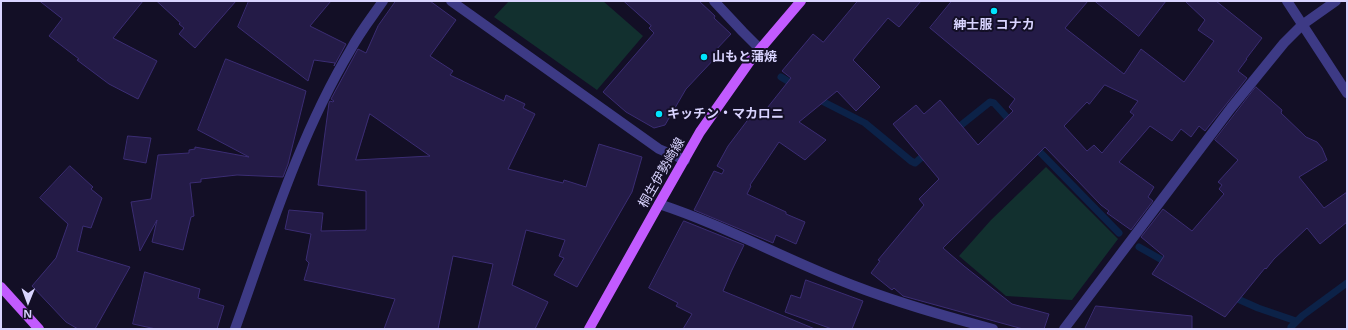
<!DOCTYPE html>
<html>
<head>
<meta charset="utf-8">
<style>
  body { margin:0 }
  #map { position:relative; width:1348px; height:330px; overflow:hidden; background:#130f26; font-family:"Noto Sans",sans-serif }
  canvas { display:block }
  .frame { position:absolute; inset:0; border:2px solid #d9d4ff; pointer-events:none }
  .north { position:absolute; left:8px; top:282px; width:40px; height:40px; -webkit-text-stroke:3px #130f26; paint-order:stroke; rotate:181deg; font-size:11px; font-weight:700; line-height:16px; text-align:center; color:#d9d4ff }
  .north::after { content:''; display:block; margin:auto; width:14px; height:18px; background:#d9d4ff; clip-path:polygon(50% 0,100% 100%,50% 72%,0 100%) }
</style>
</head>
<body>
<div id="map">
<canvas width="1348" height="330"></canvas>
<div class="frame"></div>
<div class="north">N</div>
</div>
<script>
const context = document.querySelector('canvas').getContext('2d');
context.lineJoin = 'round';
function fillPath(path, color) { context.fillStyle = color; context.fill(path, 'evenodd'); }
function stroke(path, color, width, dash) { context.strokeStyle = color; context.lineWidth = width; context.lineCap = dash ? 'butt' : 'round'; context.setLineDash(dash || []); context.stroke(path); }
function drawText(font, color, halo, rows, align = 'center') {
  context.font = font + ' "Noto Sans","Noto Sans JP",sans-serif'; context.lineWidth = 4; context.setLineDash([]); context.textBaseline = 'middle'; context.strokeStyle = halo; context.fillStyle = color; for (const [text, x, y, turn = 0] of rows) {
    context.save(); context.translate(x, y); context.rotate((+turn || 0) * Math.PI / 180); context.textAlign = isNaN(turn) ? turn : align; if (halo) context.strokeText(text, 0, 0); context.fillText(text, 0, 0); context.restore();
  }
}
fillPath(new Path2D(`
  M509,1H603L643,36L597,90L494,17Z
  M1046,167L1118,239L1072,300L1006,296L959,256L991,220Z`), '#12302f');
stroke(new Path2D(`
  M781,77L796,86
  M816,98L865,123L911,161L915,163L928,152
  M955,130L990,102L994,103L1013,124
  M1034,146L1119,233
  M1139,247L1169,264
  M1231,296L1258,308L1296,321
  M1291,327L1302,316L1347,283`), '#0c2248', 7);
const building = new Path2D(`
  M40,1H143L113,38L157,61L138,99L109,84L77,60L79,59L49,36L62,19Z
  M157,1H236L195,48L179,34L184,28L179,24L180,23Z
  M249,1H331L310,26L346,44L334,66L335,63L314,60L308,81L238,27Z
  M396,1H430L456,20L430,56L453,71L450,75L504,101L506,95L525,104L523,108L535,114L508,169L563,183L564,180L586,187L599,144L642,157L632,192L577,287L554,275L564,258L559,256L565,240L526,230L512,285L548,302L535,329H478L493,264L453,256L438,329H384L395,299L304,280L309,263L306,260L311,234L285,229L289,210L323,213L321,231L366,230V191L318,185L329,103L330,101L333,102L334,101L331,99L358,49L366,53L378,26ZM370,114L430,156L356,160Z
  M624,1H699L715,16L714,18L731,34L713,53L717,56L686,89L665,125L654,128L626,112L603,92L654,33L649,28L651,26Z
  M858,1H921L899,27L888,18L853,60L880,87L856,111L837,91L799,122L826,140L805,160L779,142L750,185L751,186L747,194L786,212V214L805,222L796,244L776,235L773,243L694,210L714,171L722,174L724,170L717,166L728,146L753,113L760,117L791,78L782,71L813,34L823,42Z
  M952,1H1088L1065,28L1124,74L1141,49L1184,82L1214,41L1198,30L1205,20L1185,1H1216L1262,38L1246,59H1247L1238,71L1247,78L1205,131L1199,126L1191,137L1181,129L1172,141L1150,126L1119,162L1154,187L1148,197L1153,201L1131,230L1107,213L1109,211L1101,205L1045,147L943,248L964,266L1012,304L1049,314L1044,329H1023L903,296L894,288L892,290L871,273L880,261L878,260L924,205L919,199L939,179L893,124L916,105L924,114L940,100L978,145L1013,111L1009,107L1015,99L930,28ZM1105,85L1138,101L1130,112L1134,115L1102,153L1094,145L1087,151L1064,126L1087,102L1089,104Z
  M1095,1H1166L1139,36Z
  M226,59L306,91L288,164L283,177L237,175L201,179V182L190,183L194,216L191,217L183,250L152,242L157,220L140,251L131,202L151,199L158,155L189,153V150L195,149V147L249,157L198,130Z
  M1256,87L1282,110L1281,113L1306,137L1317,142L1322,148L1327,160L1299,177L1324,208L1347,192V222L1320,244L1307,228L1274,259L1266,269L1265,268L1225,317L1152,274L1164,256L1141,237L1163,209L1192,231L1224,194L1219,189L1222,185L1218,182L1238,160L1215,140Z
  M128,136L151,138L146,163L124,159Z
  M70,166L93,187L91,189L102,198L91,228L83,226L77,251L130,267L95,329H78L66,322L32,286L56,258L68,224L40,198Z
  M684,221L744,245L731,272L723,291L815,329H683L692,314L676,306L678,303L649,288Z
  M145,272L200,289L198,298L224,306L217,329H156L133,324Z
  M806,280L863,301L852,329H832L785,312L791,295L800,298Z
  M1096,306L1192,316V329H1085Z`);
fillPath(building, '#241b47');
stroke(building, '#3b2d73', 1);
stroke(new Path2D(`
  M451,1L659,149L685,160
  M714,1L743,32L760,49
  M1287,1L1347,93
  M659,204C720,224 777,255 837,279C888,300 940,315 993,329
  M235,329C269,234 299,136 351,49C360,32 372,17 383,1
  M1064,329L1231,108L1284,43L1302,25L1336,1`), '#3d3a85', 10);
stroke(new Path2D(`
  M1,287L39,329
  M589,329L659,204L700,132L750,61L801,1`), '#c25bff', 10);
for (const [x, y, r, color] of [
  [994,11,4,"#00e5ff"],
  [704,57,4,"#00e5ff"],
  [659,114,4,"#00e5ff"]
]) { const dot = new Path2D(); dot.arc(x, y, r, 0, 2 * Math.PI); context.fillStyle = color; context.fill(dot); stroke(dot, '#130f26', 1.5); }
drawText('bold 13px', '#d9d4ff', '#130f26', [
  ["紳士服 コナカ",994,25,"center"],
  ["山もと蒲焼",712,57],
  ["キッチン・マカロニ",667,114]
], 'left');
drawText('13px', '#d9d4ff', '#130f26', [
  ["桐生伊勢崎線",662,173,-60]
]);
</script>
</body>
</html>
